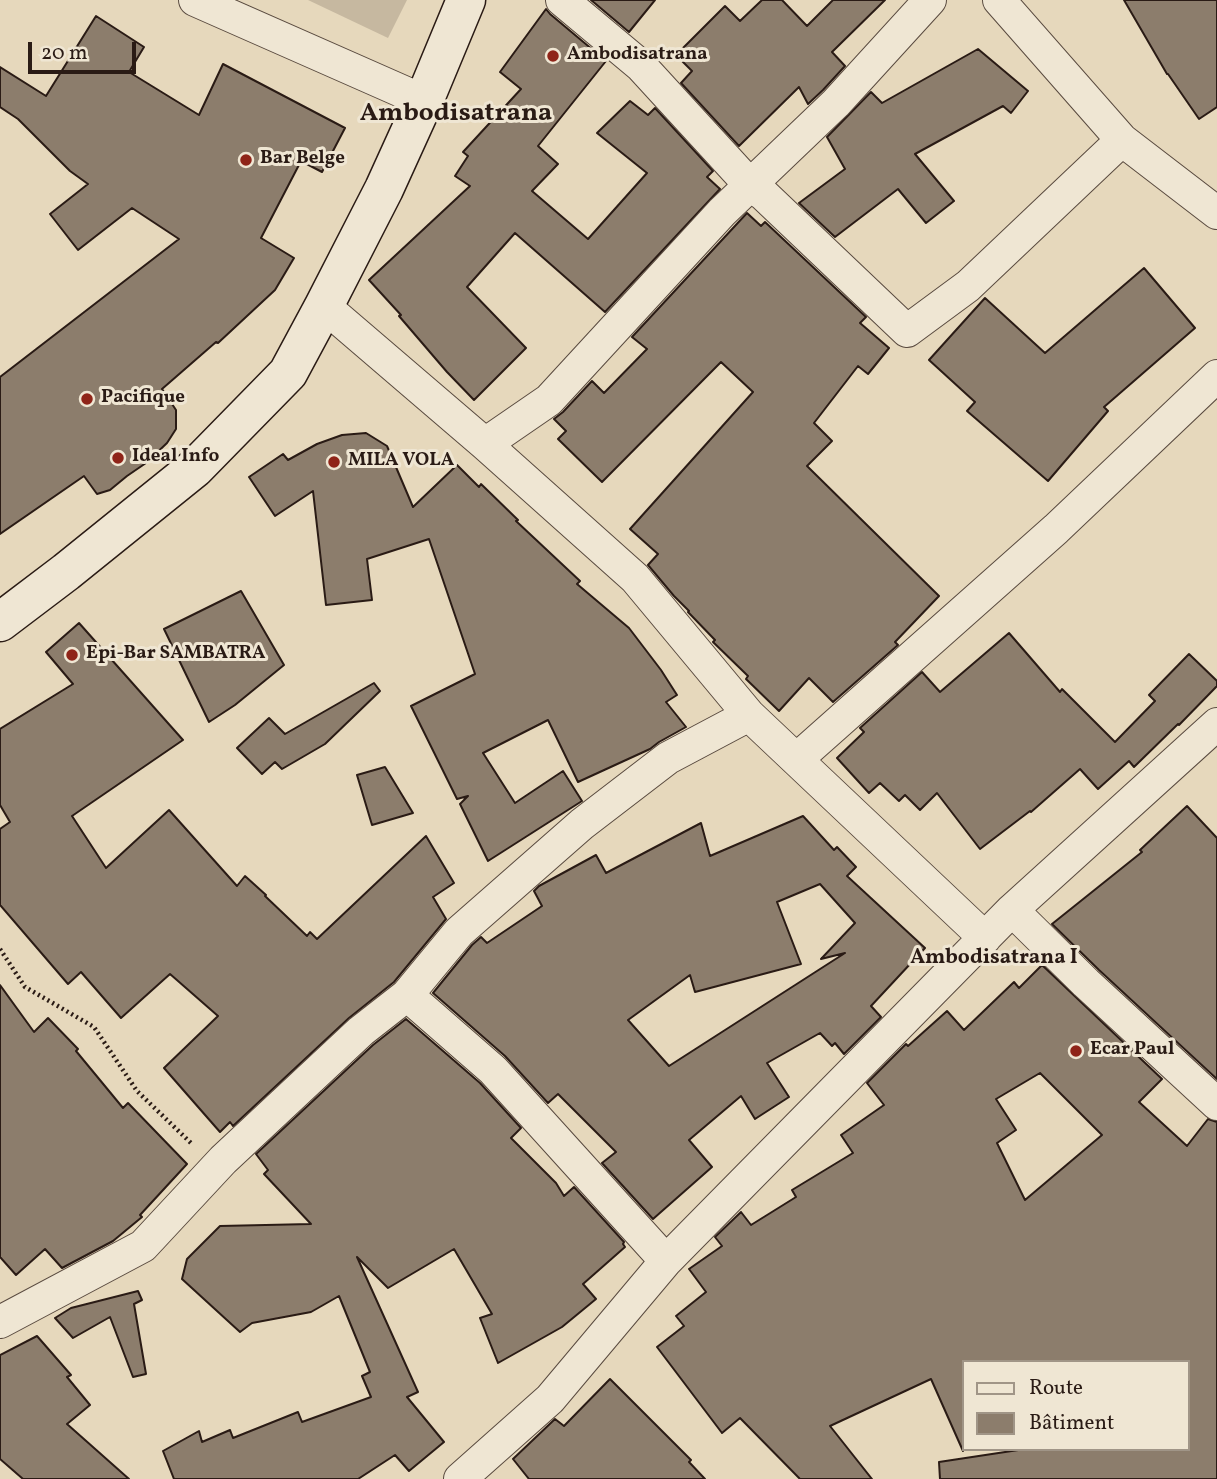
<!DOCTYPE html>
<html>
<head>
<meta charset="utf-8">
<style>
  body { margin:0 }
  #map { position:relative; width:1217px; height:1479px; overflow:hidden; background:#e6d8bc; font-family:Vollkorn,serif }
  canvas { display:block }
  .legend { position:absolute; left:962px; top:1360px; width:228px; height:91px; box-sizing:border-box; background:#efe6d3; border:2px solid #a09587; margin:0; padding:9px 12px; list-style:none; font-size:21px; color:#2a1b15 }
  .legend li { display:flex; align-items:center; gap:14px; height:35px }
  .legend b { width:35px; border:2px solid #a09587 }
  .scale { position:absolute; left:28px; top:42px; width:108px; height:32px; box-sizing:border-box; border:4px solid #2a1b15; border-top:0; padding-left:9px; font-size:21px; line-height:24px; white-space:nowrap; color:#2a1b15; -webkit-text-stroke:5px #efe6d3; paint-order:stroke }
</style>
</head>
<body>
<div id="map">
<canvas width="1217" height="1479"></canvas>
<ul class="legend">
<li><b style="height:9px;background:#efe6d3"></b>Route</li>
<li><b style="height:19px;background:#8c7d6c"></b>Bâtiment</li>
</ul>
<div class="scale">20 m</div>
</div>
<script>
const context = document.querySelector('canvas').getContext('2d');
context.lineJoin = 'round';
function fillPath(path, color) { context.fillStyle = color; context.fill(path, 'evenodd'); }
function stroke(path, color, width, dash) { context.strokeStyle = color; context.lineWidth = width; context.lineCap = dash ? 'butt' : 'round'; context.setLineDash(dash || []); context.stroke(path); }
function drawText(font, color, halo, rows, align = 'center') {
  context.font = font + ' Vollkorn,serif'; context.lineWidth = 6; context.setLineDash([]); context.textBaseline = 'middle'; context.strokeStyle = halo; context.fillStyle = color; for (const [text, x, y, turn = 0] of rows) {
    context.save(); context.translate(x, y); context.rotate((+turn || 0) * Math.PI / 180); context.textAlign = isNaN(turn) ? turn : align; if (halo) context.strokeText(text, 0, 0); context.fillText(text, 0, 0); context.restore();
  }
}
fillPath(new Path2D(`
  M308,0H407L388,38Z`), '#c6b8a0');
const building = new Path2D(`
  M591,0H655L629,32Z
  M762,0H782L807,26L833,0H885L832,52L845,66L823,90L808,104L799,87L739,146L681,83L692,71L676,55L725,6L740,21Z
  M1124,0H1217V107L1199,119L1168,74H1167Z
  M546,9L550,14L606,61L538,146L558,164L532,191L588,239L647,173L597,133L630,101L648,115L655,108L713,171L707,177L720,189L605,312L515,233L467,287L526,348L474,400L447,372L399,316L401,315L369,280L470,186L455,176L468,156L463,152L521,89L500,72Z
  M96,16L144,47L129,72L199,115L223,64L345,128L322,172L301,161L261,238L294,258L275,290L218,343L216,342L162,389L176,410V429L167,443L146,463L127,476L110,490L97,494L84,476L0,534V377L179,239L132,208L78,250L50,214L88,184L70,171L18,119L0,107V67L46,96Z
  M978,49L1028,91L1011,113L1003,106L915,154L954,201L926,223L898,189L835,237L799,203L845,169L827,137L871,92L882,103Z
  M747,213L761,226L765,222L866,317L860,323L889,348L868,374L858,366L814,423L832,441L807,466L939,596L895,642L898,645L833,702L809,678L779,711L746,679L748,676L713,642L715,640L688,612L689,611L674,596L648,565L658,554L630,529L753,392L721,362L602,482L558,439L566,431L554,419L563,412L592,381L604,393L647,349L632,337Z
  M1144,268L1195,328L1104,407L1108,411L1048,481L967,411L975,402L929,360L985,298L1045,353Z
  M366,433L387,446L413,507L457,465L479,487L481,484L518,520L516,521L580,581L577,584L629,628L661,670L677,695L666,702L686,727L659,742L650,749L578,782L548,720L483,753L515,803L563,771L582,801L488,861L460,804L468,796L457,799L411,706L475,674L429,539L367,559L372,600L326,605L313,491L275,516L249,477L283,454L288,460L317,444L342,435Z
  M241,591L284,665L235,705L209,722L164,629Z
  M79,623L183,740L72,816L106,868L169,810L237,886L245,876L266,895L265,896L307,936L310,932L317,939L426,836L454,883L433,897L446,919L394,982L349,1018L233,1126L230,1122L220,1132L164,1068L218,1016L170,974L121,1018L81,972L68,984L0,905V829L10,822L0,805V729L73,684L46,652Z
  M1009,633L1060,692L1062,689L1115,742L1155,701L1149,695L1189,654L1217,681V686L1179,725L1178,724L1134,767L1129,761L1098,789L1080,769L1031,812L1030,811L980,849L937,793L920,810L905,795L899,801L880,783L869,793L837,758L864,732L860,728L922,672L940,692Z
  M374,683L380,691L325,744L282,769L275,762L262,774L237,748L269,718L285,734Z
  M385,767L413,813L372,825L357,775Z
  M1187,806L1217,838V1079L1099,970L1052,924L1142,852L1140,850Z
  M803,816L834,850L837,847L856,867L847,876L925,948L871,1006L881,1017L844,1054L835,1043L832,1046L820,1033L767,1063L789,1097L755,1119L741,1096L689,1140L712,1167L653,1219L602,1163L616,1152L558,1094L548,1103L505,1056L433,993L472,945L481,937L487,943L542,906L534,891L539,886L596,855L606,873L701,823L710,856ZM820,884L855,923L821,959L845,953L669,1066L628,1020L690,975L695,992L801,964L777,902Z
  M1042,965L1162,1079L1139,1102L1187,1146L1208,1119L1217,1122V1479H940L939,1462L1025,1449H1187V1362H963V1451L931,1379L830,1426L872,1479H800L740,1418L722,1433L657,1347L684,1326L676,1316L706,1292L689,1269L722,1246L715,1237L741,1212L751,1225L796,1197L792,1190L853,1153L841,1135L884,1105L867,1083L906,1044L908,1046L947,1011L964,1030L1014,982L1019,988ZM1040,1073L1102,1135L1025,1200L997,1143L1016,1130L996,1099Z
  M0,985L34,1032L48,1018L78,1049L76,1051L123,1108L128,1103L187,1164L140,1215L142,1217L113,1241L62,1268L45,1249L16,1275L0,1257Z
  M406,1019L480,1083L521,1128L511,1138L556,1183L564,1196L574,1187L624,1242L623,1244L625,1247L583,1284L596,1299L562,1327L498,1363L480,1318L492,1314L454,1249L388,1288L357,1257L418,1392L407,1397L444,1442L409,1471L395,1455L358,1479H174L163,1451L199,1431L202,1442L230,1430L233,1438L298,1412L302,1422L371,1397L362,1376L370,1372L339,1296L311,1312L252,1323L240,1332L182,1279L187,1259L220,1226L311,1224L264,1174L268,1170L256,1154L373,1045Z
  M138,1291L142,1300L134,1304L146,1374L133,1377L110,1317L73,1338L55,1318L71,1308Z
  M37,1336L71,1375L67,1377L90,1405L67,1424L129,1479H23L0,1459V1355Z
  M610,1379L691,1460L689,1462L705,1479H529L513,1459L555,1419L564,1426Z`);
fillPath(building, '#8c7d6c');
stroke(building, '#2a1b15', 2);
const street = new Path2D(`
  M195,0L424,101
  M562,0L641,66L750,185L763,194L907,331L968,286L1122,140
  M999,0L1122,140L1217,213
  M324,306L485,444L635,578L749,715L985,938
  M485,444L549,400L722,212L836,103L930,0
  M797,759L1056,529L1217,376
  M1012,910L1086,983L1217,1104
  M407,995L493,1070L666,1261
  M0,1322L143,1246L223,1160L361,1031L407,995L459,932L582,824L668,758L749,715
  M460,1479L550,1399L666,1261L1012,910L1217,724`);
const secondary = new Path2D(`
  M0,622L66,572L195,468L288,373L324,306L384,189L424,101L466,0`);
stroke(street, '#594a3f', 34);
stroke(secondary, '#2a1b15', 41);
stroke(new Path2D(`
  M0,949L25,987L94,1027L137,1091L193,1145`), '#2a1b15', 4.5, [2, 3.5]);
stroke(street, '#efe6d3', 32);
stroke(secondary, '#efe6d3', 38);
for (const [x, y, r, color] of [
  [553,56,7,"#8f2418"],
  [246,160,7,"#8f2418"],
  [87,399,7,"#8f2418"],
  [118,458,7,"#8f2418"],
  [334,462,7,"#8f2418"],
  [72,655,7,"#8f2418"],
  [1076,1051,7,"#8f2418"]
]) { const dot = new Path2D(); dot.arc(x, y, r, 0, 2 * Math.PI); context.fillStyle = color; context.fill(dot); stroke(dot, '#efe6d3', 2.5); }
drawText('bold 19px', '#2a1b15', '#efe6d3', [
  ["Ambodisatrana",567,56],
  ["Bar Belge",260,160],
  ["Pacifique",101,399],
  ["Ideal Info",132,458],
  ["MILA VOLA",348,462],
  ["Epi-Bar SAMBATRA",86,655],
  ["Ecar Paul",1090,1051]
], 'left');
drawText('bold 21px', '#2a1b15', '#efe6d3', [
  ["Ambodisatrana I",994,959]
]);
drawText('bold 26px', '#2a1b15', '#efe6d3', [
  ["Ambodisatrana",456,115]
]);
</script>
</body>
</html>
